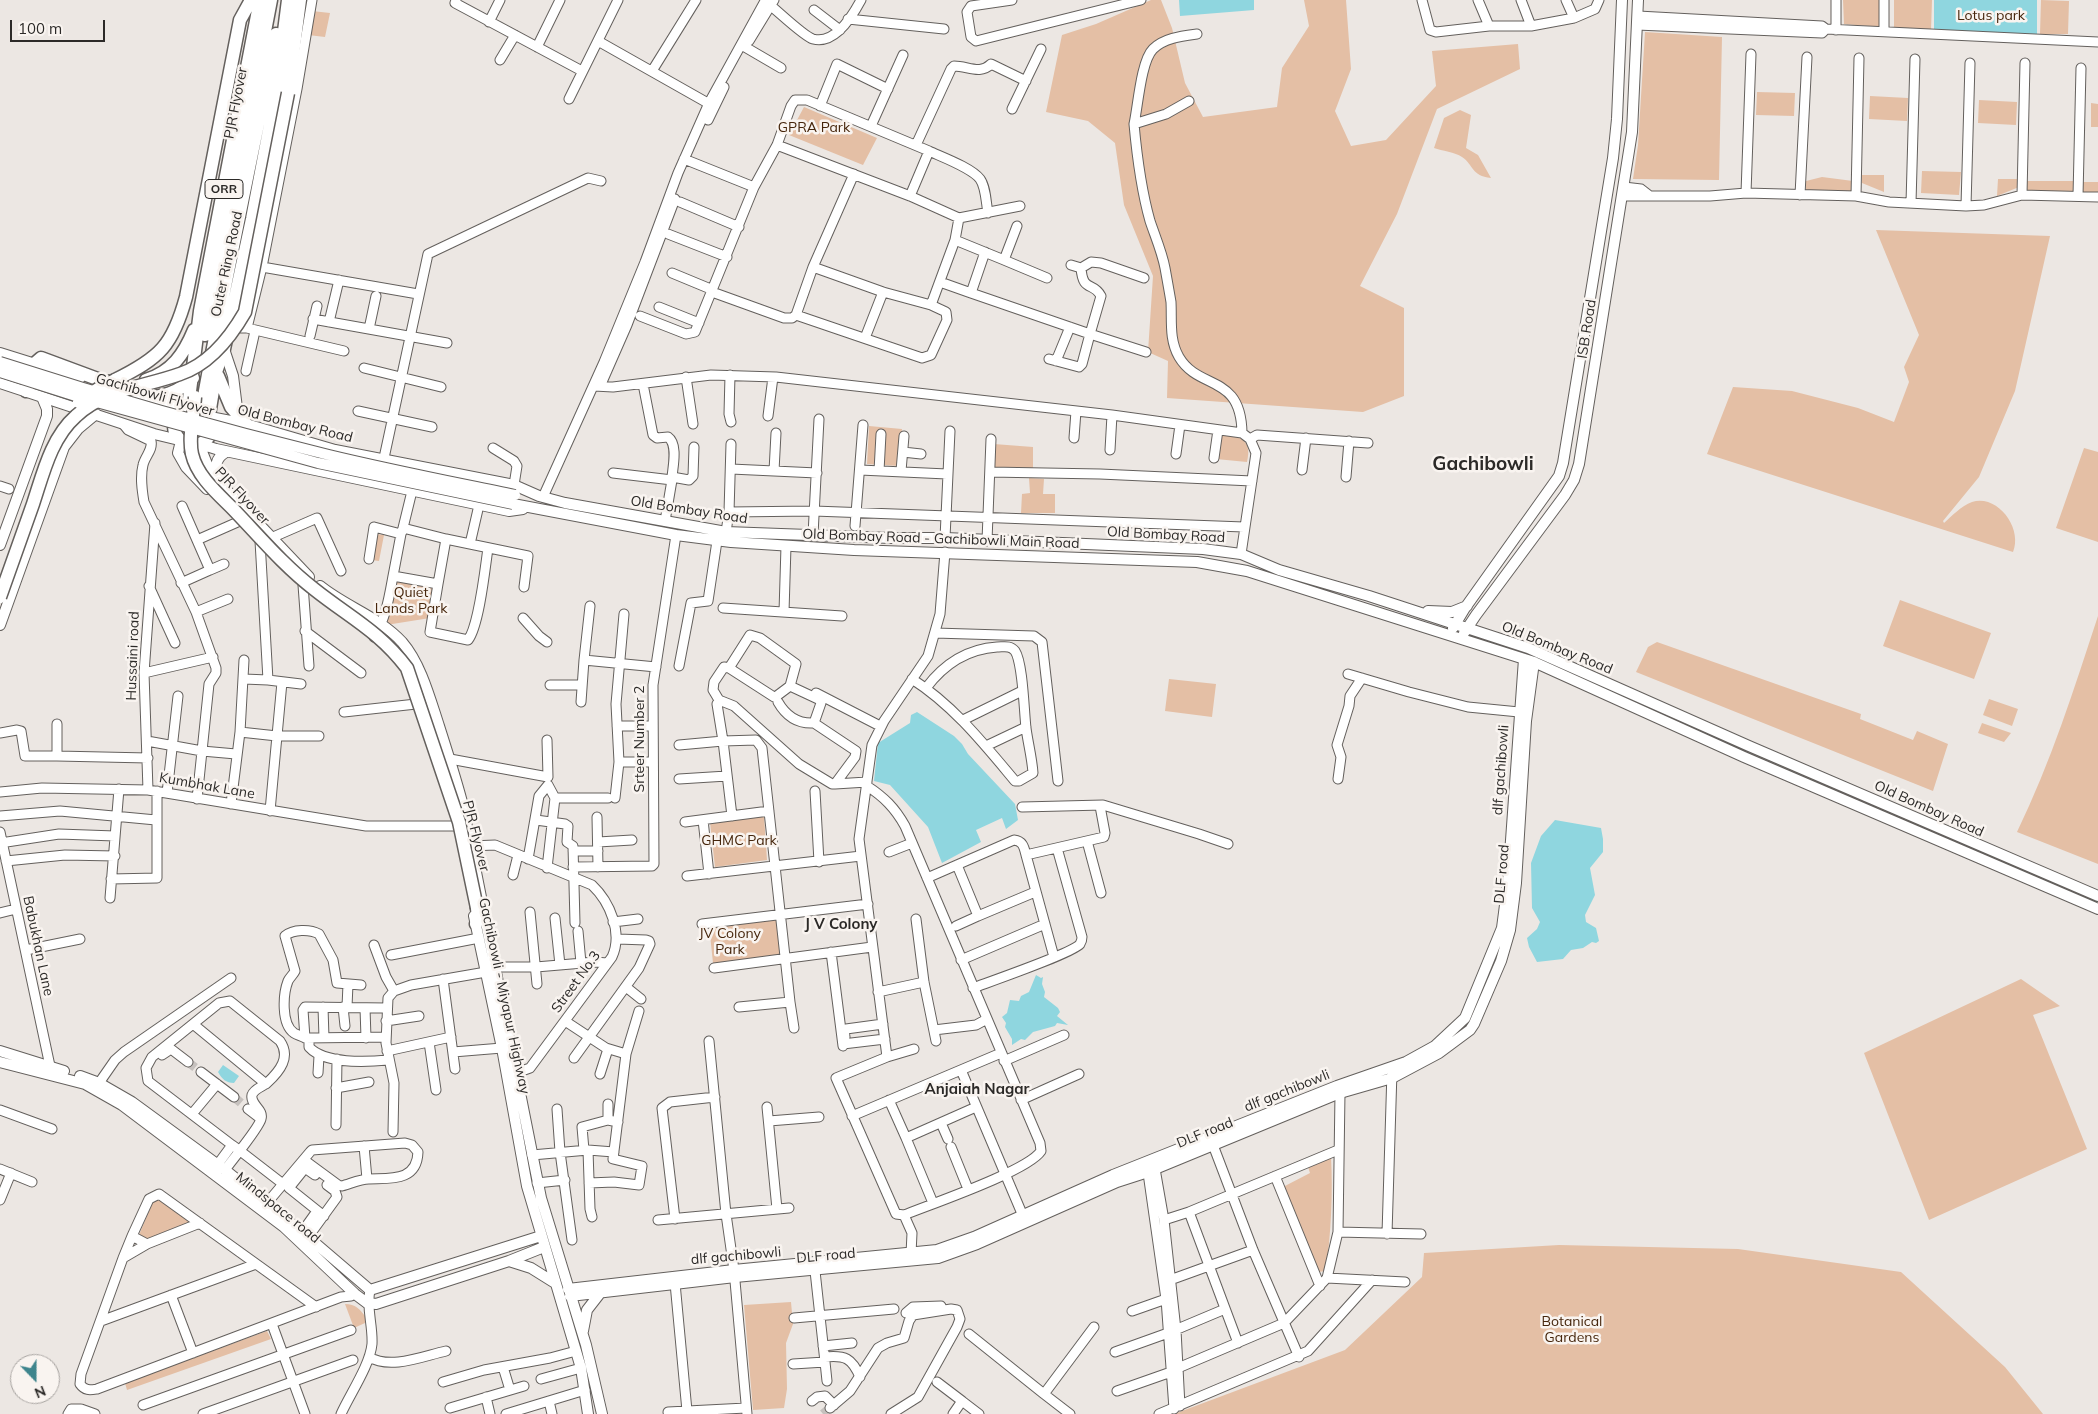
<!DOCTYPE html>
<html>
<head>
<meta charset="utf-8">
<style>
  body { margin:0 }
  #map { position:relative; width:2098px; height:1414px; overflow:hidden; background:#ece7e3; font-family:Mulish,sans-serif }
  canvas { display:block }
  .north { position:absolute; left:10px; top:1354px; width:50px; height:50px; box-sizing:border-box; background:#f9f4f0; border:1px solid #a7a3a0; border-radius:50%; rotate:158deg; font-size:14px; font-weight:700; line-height:20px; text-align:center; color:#2c2a28 }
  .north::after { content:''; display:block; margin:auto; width:18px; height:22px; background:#3e858d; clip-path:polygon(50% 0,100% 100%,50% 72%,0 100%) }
  .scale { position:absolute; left:10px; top:20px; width:95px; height:22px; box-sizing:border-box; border:2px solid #2c2a28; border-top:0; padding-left:6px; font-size:15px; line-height:18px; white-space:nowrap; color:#2c2a28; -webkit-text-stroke:4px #f9f4f0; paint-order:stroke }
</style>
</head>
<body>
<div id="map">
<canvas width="2098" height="1414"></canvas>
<div class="north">N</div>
<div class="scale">100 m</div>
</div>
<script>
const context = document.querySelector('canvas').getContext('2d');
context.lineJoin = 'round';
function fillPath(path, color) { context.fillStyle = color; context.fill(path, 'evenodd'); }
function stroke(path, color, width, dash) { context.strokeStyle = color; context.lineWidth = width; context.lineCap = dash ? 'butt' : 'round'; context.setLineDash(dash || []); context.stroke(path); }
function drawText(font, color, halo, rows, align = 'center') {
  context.font = font + ' Mulish,sans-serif'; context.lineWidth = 5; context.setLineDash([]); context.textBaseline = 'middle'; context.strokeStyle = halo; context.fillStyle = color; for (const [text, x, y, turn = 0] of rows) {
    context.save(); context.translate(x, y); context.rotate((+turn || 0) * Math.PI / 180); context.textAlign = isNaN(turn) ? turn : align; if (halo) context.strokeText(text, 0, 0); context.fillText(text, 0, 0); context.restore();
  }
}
fillPath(new Path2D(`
  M1151,0H1161L1172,28L1185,83L1203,117L1277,107L1282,68L1309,26L1304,0H1346L1351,69L1335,111L1351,146L1386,140L1436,86L1432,51L1518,44L1520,69L1437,109L1397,214L1360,286L1404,308V396L1363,412L1167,398L1168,361L1148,352L1153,276L1124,205L1115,143L1088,121L1046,112L1062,35L1096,24Z
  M1843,0H1881L1880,27L1844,24Z
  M1894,0H1932L1931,31L1894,30Z
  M2041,0L2069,1L2068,34H2040Z
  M312,11L330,13L325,37L308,35Z
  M1645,32L1722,37L1719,180L1633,179L1638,145Z
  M1757,92L1795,93L1794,116L1756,115Z
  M1870,96L1908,98L1907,121L1869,119Z
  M1979,100L2017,102L2016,125L1978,123Z
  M2091,103L2098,104V127H2091Z
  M804,107L877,138L863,165L789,135Z
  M1460,110L1471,115L1466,148L1478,155L1491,178C1471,176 1474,165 1462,157C1455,152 1442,151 1434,148L1444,118Z
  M1922,171L1961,172L1959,195L1921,193Z
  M1862,175H1884V192L1862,183Z
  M1822,177L1853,181L1854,193L1806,191V181Z
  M1998,179H2020L2019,187L1997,196Z
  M2027,181H2075L2074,193L2026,192Z
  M2083,182H2098V193H2082Z
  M1876,230L2050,236L2015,391L1979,477L1943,521L1944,523C1952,516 1961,506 1972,502C1998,494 2023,529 2013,552L1707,454L1733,387L1792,391L1858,408L1894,422L1909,382L1904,367L1919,335Z
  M869,426L902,429L899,466L867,464Z
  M1219,433C1238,436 1253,438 1247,462L1216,459Z
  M994,444L1033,447V471L993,468Z
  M2084,448L2098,452V542L2056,528Z
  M1029,478L1044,479L1043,494H1055V513H1021L1022,494L1030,493Z
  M376,534L384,535L379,561L371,560Z
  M395,578L435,587L430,618L386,625L384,624Z
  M1900,600L1991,633L1974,679L1883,646Z
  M2098,616V864L2017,832C2051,762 2074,689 2098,616Z
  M1657,642L1861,714L1860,719L1913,740L1917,731L1948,744L1933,791L1636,672L1648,647Z
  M1169,679L1216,684L1212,717L1165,711Z
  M1989,699L2018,709L2012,726L1983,715Z
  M1982,723L2011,733L2004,742L1978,733Z
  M764,816L767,860L715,867L710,822Z
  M777,920L780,957L713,963L709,925Z
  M2021,979L2060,1006L2033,1015L2087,1149L1929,1220L1864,1053Z
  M1331,1156C1333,1195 1331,1232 1326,1271L1318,1272L1283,1187L1310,1173L1307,1164Z
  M160,1198L194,1223L148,1240L139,1235L154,1199Z
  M1559,1245L1738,1249L1901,1272L2005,1367L2043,1414H1174L1345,1350L1422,1277L1424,1253Z
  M791,1302L793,1324L786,1343L787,1389L784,1408L753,1410L744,1305Z
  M345,1304C356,1304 359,1309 366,1317L365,1323L354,1328Z
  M267,1331L271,1339L127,1390L125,1383Z`), '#e4bfa5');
fillPath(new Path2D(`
  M1179,0H1254V10L1180,16Z
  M1934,0H2037V34L1934,31Z
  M917,712L954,736L962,744L968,754L1015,804L1018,820L1006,829L1002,818L976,830L981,842L942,863L928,827L890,785L874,781L878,743L910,723L911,715Z
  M1555,820L1601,828L1603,839V852L1590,868L1595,895L1585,915L1586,922L1596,928L1599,941L1596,943L1592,942L1583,948L1571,950L1563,959L1537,962L1529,947L1527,938L1537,929L1540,922L1532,908L1531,863L1541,836Z
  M1036,975L1041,978L1043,977L1042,984L1045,992L1044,997L1058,1008L1060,1012L1057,1016L1068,1025L1057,1023L1055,1026L1033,1032L1025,1040L1021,1039L1012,1045V1039L1005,1027L1006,1023L1002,1017L1007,1013L1010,1000L1019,1001L1021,996L1029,992Z
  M223,1065L239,1076L234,1083C226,1083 222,1079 218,1072Z`), '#8fd6df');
stroke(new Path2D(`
  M188,1062L201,1072
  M234,1097L248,1109
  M823,1414L830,1408`), '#c6c1be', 9, [9, 4.5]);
const minor = new Path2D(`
  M312,0L297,89L262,267L418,294
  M456,0L455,3L582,71
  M1012,0L971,6L967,12L971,37L976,41L1141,0
  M1422,0L1430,30L1436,32L1489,26H1531L1574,18
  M1478,0L1489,26
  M1521,0L1531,26
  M1566,0L1574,18L1595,9L1599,0
  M814,10L840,30
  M1638,16L1822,26L1826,29
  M848,19L944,29
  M489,22L500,0
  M1637,25L1822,33L1826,29L2098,42
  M1836,30V0
  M1884,31V0
  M598,41L713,106
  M749,41L774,0
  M537,47L560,0
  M745,47L781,68
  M500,60L515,35
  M652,71L696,0
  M569,99L618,0
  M1189,101L1166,114L1134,124C1137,157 1141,189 1150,221C1155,236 1162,252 1165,268C1167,279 1169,290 1171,302C1172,321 1169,340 1179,357C1199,391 1241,373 1242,433
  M820,106L837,64L888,89
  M1012,109L1041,49
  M708,120L724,87
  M1134,124C1138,106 1141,61 1153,49C1164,38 1182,36 1197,34
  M871,126L903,55
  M916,145L951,69L954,66C968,66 980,75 991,64L1026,81
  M929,151C942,157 972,168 980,179C986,187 986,203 988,213
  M684,159L754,187
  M1624,187L1641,189L1650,196
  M1746,193L1751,54
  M1800,195L1807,57
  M2022,195L2025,63
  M1623,196H1710L1746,193L1856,196L1889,202L1966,206L1984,205L2022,195L2098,197
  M1856,196L1859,58
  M2078,196L2081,68
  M680,202L739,227
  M1911,203L1915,59
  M1966,206L1970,63
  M959,218L1020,206
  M668,234L727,257
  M955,240L1004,260L1017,226
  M1004,260L1047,278
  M1071,265L1081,268C1083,293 1093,281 1101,296L1090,334L1146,352
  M813,267L854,174
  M1081,268L1091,262L1101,263L1144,278
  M672,273L713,290
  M940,282L971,293L985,252
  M712,292L784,318H792L796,315L813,267L883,292L931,305L955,240L959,218L910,196L777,145
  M971,293L1090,334L1082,364L1079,367L1049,359
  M659,307L699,323
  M796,315L922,358L931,355L947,320L946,312L931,305
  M640,316L686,334L695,332L754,187L777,145L791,106L795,100H807L929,151L910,196
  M313,319L447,343
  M329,322L339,280
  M241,328H247L262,267
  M247,328L344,351
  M369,329L376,296
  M310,336L317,306
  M865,338L883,292
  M1056,361L1070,327
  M364,368L441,387
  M246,371L255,331
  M730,375L729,414L731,422
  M686,377L693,424
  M602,382L627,325L675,199
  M643,384L653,435L657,438L668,437C678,444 673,466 672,477
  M594,386L613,387L711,375L776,377L1112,415L1242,433L1250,439L1256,453L1241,554
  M358,411L432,427
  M768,416L773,377
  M124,425L128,430L151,441C153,450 145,456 143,465C140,477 142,490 144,502L196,612L216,668V673L209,684L197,799
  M1074,438L1076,411
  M1250,439L1257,435L1368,443
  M493,448L514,461L517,466L514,485
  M1110,450L1112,415
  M903,452L921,454
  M1176,454L1180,425
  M384,458L428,254L588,178L601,181
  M1214,458L1218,430
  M731,469L817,473
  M860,470L947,474
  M1302,470L1306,438
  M774,471L776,433
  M879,471L881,434
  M901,471L904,436
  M990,472L1100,474L1252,481
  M613,473L672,480V477L689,480L693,476L694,447
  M1346,477L1349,441
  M0,486L9,489
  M543,497L604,362L645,262L678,173L709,103L765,1C776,9 803,36 813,39C835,45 853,15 861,0
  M729,512L814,511L1244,527
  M665,521L672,480
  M855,526L863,425
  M403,528L446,539
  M402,532L412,491
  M726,532L729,512L731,444
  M813,535L819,419
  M271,538L317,518L341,571
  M945,538L950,431
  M197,540L240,521
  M260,541L268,680L301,684
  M987,541L991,439
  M470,544L479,505
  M369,559L374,527L401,534L393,576L438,584L446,539L528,556L524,587
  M210,570L224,564
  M181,583L210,570L182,506
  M438,584L430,632L468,640C479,626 485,569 488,548
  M303,585L309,666
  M149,586L175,643
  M723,608L842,616
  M196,612L228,599
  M784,612L786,546
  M523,618L539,636L547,642
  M305,631L361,673
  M935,633L1034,636L1042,642L1058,781
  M374,637C386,618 389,598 393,576
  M584,660L590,606
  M679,666L691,603L708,601L717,541
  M729,668L774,697
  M144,673L213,657
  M1348,674L1409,692L1468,707L1519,712
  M244,679L268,680
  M912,679C953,705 984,744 1015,781H1019L1033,773C1032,758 1028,743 1026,728C1024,711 1023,663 1015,651C1010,645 1004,647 997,647C967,649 944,664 926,688
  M550,685H582
  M816,693L880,726
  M778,695L790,686
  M581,702L584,660L656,667
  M778,702C786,716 798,724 814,723
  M717,704L723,741L756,740L762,748L790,1002L739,1007
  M344,712L416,704
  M963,720L1022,691
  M617,726H652
  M240,732L277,736H319
  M0,733L17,730L21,731L25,756H57V724
  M147,741L202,751L236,754
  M679,745L723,741L732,816
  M986,746L1026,727
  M57,756L148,758
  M450,759L548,777L547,740
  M619,762H652
  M679,779L727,776
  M1338,779L1341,757L1337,745L1349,706L1350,696L1362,678
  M835,784L855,757L856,751L814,723L821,703L820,700L790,686L796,664L760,638L750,635L729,668L724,667L714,682L713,690L719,700L734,706L799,764L832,784H835L867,782
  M867,786C884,797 895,808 905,826L1040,1143L1041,1151C1028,1171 931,1204 904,1215L896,1214L836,1078L887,1057L914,1049
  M148,790L144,673L155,523
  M815,791L819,862
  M0,792L42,788L148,790L366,826H455
  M167,793L178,696
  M615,798L619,762L616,704L624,614
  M231,804L240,732L244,660
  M1022,807L1103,805L1199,834L1228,844
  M270,811L282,682
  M0,816L60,811L156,820
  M597,817L598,867
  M536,820L565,824L568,826L567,842L573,846L575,923
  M703,820L709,874
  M685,822L769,811
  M0,832L50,1066
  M1087,841L1101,893
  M598,842L632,840
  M0,843L59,834L115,836
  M471,846L495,845L592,885C610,902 623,933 612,957L530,1068L516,1073
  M573,851H598
  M889,852L912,843
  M1026,855L1104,837L1105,833L1100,806
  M528,859L539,796L548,785L555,798H608
  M6,861L65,855L115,856
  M957,865L978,916L1035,892
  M573,867L652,866L654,864L653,685L676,535
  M547,868L555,798
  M513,875L518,855
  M687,876L861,856
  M927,878L1014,840C1023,841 1024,847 1026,855L1054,957
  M111,879L157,878V791
  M110,898L119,789
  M530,912L537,984
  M0,913L16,909
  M555,918L560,965
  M916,919L924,982L936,1041
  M613,922L638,919
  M702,924L868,904
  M956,926L978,916
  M578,931L581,963
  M374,945L386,977L394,991
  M26,950L80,939
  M831,952L843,1046
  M391,955L479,938
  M961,960L1045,924
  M495,967H536L595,962L607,963
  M714,968L872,947
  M443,979L455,1069
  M361,985L337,983L333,960L319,934C310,929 293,929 285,936L295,971C293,975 290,977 288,981C283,994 281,1024 294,1033C297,1035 302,1036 305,1038L386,1037
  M626,987L641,999
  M973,988C989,982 1073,953 1080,944C1082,941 1082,940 1082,937L1057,848
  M878,992L924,982
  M790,1002L794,1028
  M323,1007L324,1038
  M343,1007L345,1026
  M347,1007L348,984
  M365,1008L366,1038
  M386,1021L419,1016
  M565,1021L606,1048L626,1054
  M193,1024L266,1084
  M934,1030L976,1025L987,1019
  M845,1037L844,1030L846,1029L883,1024
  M305,1038L303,1010L305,1007L387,1008
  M309,1038V1047C324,1064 367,1062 388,1060
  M709,1041L726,1214L734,1270L747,1414
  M429,1042L436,1090
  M843,1044L885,1039
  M387,1051L451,1037
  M453,1052L502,1048
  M162,1055L171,1049L188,1062
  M887,1057L859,839L872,745L884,721L928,656L940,614L945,552
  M574,1058L639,968L650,944L649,941L646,940L618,939
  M1004,1061L1064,1035
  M961,1070L1023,1216
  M201,1072L234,1097
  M318,1073L319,1056
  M600,1074L608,1049
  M99,1083L115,1060L124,1052L231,978
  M336,1088L369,1082
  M889,1100L906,1138L976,1107
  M1021,1100L1079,1074
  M608,1104V1120
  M767,1107L777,1209
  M248,1109L261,1119
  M557,1109L560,1152L572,1240
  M0,1110L52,1129
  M192,1114L217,1084
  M852,1116L1001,1053
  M769,1121L819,1117
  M941,1123L948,1139
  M336,1125L337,1059
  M393,1132L394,1083L386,1043L388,998L394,991L411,985L486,972
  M906,1138L933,1203
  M1213,1145L1253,1250L1299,1357
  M364,1146L367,1179
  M951,1147L968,1189
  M584,1150L582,1127L608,1120L618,1122
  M588,1150L590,1209L592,1217
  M532,1155L588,1150L614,1152
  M1154,1163L1164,1220L1176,1330L1180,1406
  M218,1164L232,1145
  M1147,1166L1166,1299L1174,1409
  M0,1169L32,1182
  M225,1170C232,1160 259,1128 261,1119C264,1109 250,1105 252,1095C254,1089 262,1087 267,1083C280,1071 291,1057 280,1041L230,1001L219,1003L152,1057L146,1068L148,1081L232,1145L239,1150L283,1184
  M315,1175L305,1168L289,1188L324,1216
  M1275,1176L1320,1286
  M537,1183L565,1180
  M589,1183L614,1182L639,1185L642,1166L613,1159L626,1054L639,1011
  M0,1200L11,1173
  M267,1203L310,1152L312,1150L405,1143L412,1145L418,1152C417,1182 390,1178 369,1179C360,1179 350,1184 342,1186L338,1185L304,1160
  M1189,1212L1238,1343
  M904,1215L912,1233L911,1254
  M675,1219L662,1108L670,1102L715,1097
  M658,1220L789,1208
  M1164,1220L1189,1212L1338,1150
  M200,1223L147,1244L123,1258L81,1374L80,1384C85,1391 90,1390 97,1389L341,1297L351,1296
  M302,1232L317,1211
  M1338,1232L1421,1234
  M1387,1234L1392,1071
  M132,1236L149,1199L159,1194L316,1307
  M308,1237L337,1197L335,1191L327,1185
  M123,1258L132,1236L147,1244
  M1327,1278L1405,1282
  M1170,1280L1253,1250
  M675,1283L687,1411
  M171,1295L193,1353
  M1132,1311L1166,1299
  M906,1313L913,1307L941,1306
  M794,1318L894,1309
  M101,1321L256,1264
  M272,1324L305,1414
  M969,1334L1044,1394L1094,1327
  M823,1346L852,1343
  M1115,1352L1168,1333L1225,1309
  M369,1357C391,1370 423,1356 446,1351
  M825,1357C845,1355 852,1358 860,1377
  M825,1362L827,1381
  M793,1364L825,1362L815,1271
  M503,1367L510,1390
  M1178,1368L1284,1323L1327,1278L1338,1232L1340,1093
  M541,1379L581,1368
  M443,1382L484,1370L550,1358L576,1351
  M937,1382L962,1401
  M1117,1391L1171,1372
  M1044,1394L1070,1414
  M486,1397L490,1414
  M549,1401L552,1414
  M812,1401L817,1397L825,1396L834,1405
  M143,1405L351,1330
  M450,1408L524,1386
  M830,1408L850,1391L878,1348L887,1343L904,1338L909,1321L913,1315L951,1309L957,1310L960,1319L957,1327L918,1397L891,1414
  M668,1412L746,1408
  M68,1414L71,1409H81
  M76,1414L81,1409L95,1414
  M203,1414L353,1360
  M341,1414C350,1394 370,1365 372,1344C373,1325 366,1308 370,1290
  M506,1414L585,1390
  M953,1414L962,1401L979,1414
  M1159,1414L1308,1351L1372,1280`);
const major = new Path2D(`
  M224,349L233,376L238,416
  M0,353L80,378
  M0,383L154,434L179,440
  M120,391L185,409
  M210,417L246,424L335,450L514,485L539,496L565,503L726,532L891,538H945L1203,549L1241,554L1279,570L1369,596L1528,648L1749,746L2098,896
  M181,441L178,453L186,467L207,489
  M199,444L209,469L217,480L309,577
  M200,444L216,449L509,511L523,509
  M217,479C215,467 215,458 226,452
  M513,504L676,535L731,542L854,550L1197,562L1247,571L1534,662L1744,757L2098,909
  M0,545L47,416V409L42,397
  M320,586C346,607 379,617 402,642C421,664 430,699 439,726C447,751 455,776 462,802L541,1198L586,1345L602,1414
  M1428,611L1452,612L1467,606
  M0,625L64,447L78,429L96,414
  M1453,628L1465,608L1559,476L1563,463L1613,158L1617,119L1622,0
  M1464,633L1476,615L1565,495L1574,480L1579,464L1632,132L1638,0
  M474,916L502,1048L527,1186L581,1368L588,1414
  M0,1051L64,1071
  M0,1062L85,1084L122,1105L284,1227L355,1294L367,1303L376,1304L509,1261L544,1247
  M80,1076L99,1083L132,1102L225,1170L308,1237L370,1290L541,1236
  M509,1261L531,1268L555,1283
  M568,1289L734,1270L937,1250L974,1237L1113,1175L1337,1086L1406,1062L1435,1046L1465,1018L1502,928L1508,882L1524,659
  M570,1296L735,1277L938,1258L977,1244L1117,1182L1148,1172L1340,1093L1392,1078L1439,1053L1470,1030L1474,1024L1501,961L1510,930L1516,883L1526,721L1534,662
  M583,1331L587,1310L601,1292`);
const highway = new Path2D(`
  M288,93L300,0
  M205,335L210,306L225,241L271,0
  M218,376L231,407L246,424
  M115,380C160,358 173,345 186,297L240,20L251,0
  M146,380C172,372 184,354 194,330
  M26,391L34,364L41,358L103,381L117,383
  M143,398C163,397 178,393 193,378
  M203,402C225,279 252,157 276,34
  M174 426a19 19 0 1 1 38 0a19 19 0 1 1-38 0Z
  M188,407L200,311L260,0
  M209,415L216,372L224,349L252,219L276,94L288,0
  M476,924L478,916L477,908`);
stroke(minor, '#64605d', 11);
stroke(major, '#64605d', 12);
stroke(highway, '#64605d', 15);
stroke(minor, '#fff', 9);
stroke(major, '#fff', 10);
stroke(highway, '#fff', 12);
const majorBridge = new Path2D(`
  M0,362C108,397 218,428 329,455C391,470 453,482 515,495
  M0,372L82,398L318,463L513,504`);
const highwayBridge = new Path2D(`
  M195,397C194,415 188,437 192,454C197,476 217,493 233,509C259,536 284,566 314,589C349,617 379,631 407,668L459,822L477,908
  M79,402L98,389L115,380
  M0,597C11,566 22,535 33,504C43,474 51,438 76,416C105,389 144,387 180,374C210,364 230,338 245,312L288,93`);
stroke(majorBridge, '#64605d', 12, []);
stroke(highwayBridge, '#64605d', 15, []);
stroke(majorBridge, '#fff', 10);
stroke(highwayBridge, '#fff', 12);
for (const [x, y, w] of [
  [224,189,38]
]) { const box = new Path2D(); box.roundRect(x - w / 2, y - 9.5, w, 19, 4); context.fillStyle = '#f9f4f0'; context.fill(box); stroke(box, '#2c2a28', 1); }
drawText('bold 12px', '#2c2a28', null, [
  ["ORR",224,189]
]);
drawText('14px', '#46260c', '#f9f4f0', [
  ["Lotus park",1991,16],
  ["GPRA Park",814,128],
  ["Quiet",411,593],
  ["Lands Park",411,609],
  ["GHMC Park",739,841],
  ["JV Colony",730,934],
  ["Park",730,950],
  ["Botanical",1572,1322],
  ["Gardens",1572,1338]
]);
drawText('14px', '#2c2a28', '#f9f4f0', [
  ["PJR Flyover",236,103,-79],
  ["Outer Ring Road",227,264,-78],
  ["ISB Road",1587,329,-81],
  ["Gachibowli Flyover",155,395,16],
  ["Old Bombay Road",295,424,14],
  ["PJR Flyover",242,496,47],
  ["Old Bombay Road",689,510,9],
  ["Old Bombay Road",1166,535,3],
  ["Old Bombay Road - Gachibowli Main Road",941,539,2],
  ["Old Bombay Road",1557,648,22],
  ["Hussaini road",133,656,-88],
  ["Srteer Number 2",640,739,-90],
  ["dlf gachibowli",1501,770,-86],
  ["Kumbhak Lane",207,786,10],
  ["Old Bombay Road",1929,809,24],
  ["PJR Flyover",476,836,76],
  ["DLF road",1502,874,-85],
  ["Babukhan Lane",38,946,78],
  ["Street No.3",576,982,-54],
  ["Gachibowli - Miyapur Highway",504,996,78],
  ["dlf gachibowli",1287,1091,-22],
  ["DLF road",1205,1133,-22],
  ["Mindspace road",278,1208,39],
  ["dlf gachibowli",736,1256,-5],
  ["DLF road",826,1256,-5]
]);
drawText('bold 15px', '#2c2a28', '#f9f4f0', [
  ["J V Colony",841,924],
  ["Anjaiah Nagar",977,1089]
]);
drawText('bold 19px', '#2c2a28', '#f9f4f0', [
  ["Gachibowli",1483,464]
]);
</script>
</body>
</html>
